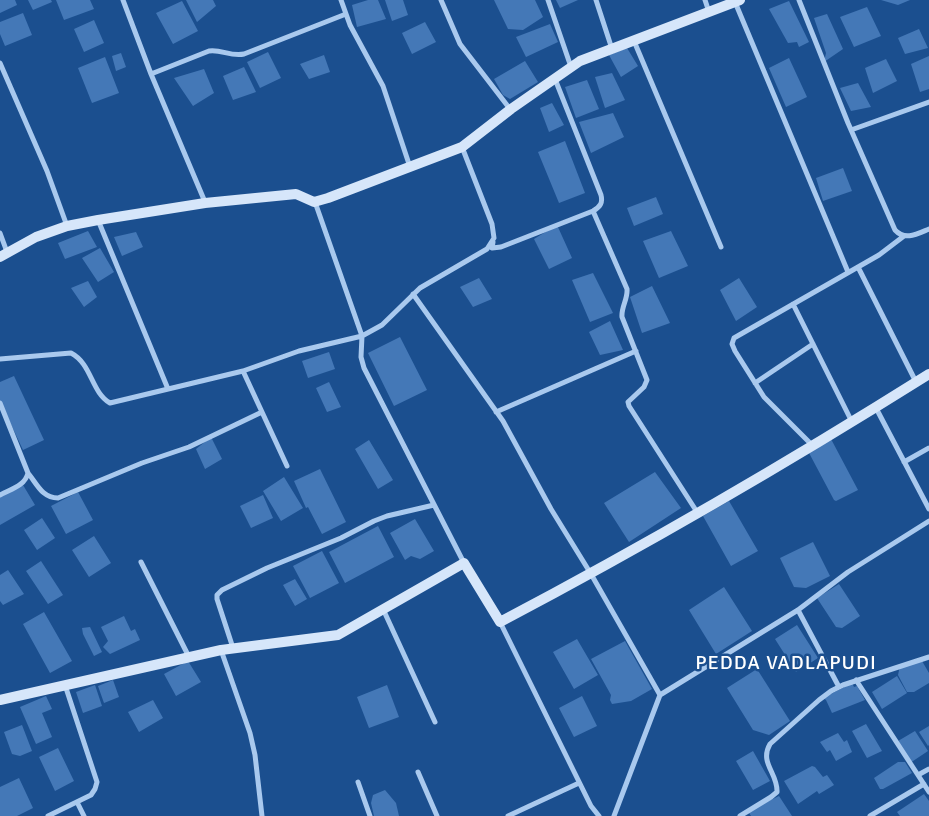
<!DOCTYPE html>
<html>
<head>
<meta charset="utf-8">
<style>
  body { margin:0 }
  canvas { display:block; background:#1b4f8f }
</style>
</head>
<body>
<canvas width="929" height="816"></canvas>
<script>
const context = document.querySelector('canvas').getContext('2d');
context.lineJoin = 'round';
function fillPath(path, color) { context.fillStyle = color; context.fill(path, 'evenodd'); }
function stroke(path, color, width, dash) { context.strokeStyle = color; context.lineWidth = width; context.lineCap = dash ? 'butt' : 'round'; context.setLineDash(dash || []); context.stroke(path); }
function drawText(font, color, halo, rows, align = 'center') {
  context.font = font + ' Signika,sans-serif'; context.lineWidth = 5; context.setLineDash([]); context.textBaseline = 'middle'; context.strokeStyle = halo; context.fillStyle = color; for (const [text, x, y, turn = 0] of rows) {
    context.save(); context.translate(x, y); context.rotate((+turn || 0) * Math.PI / 180); context.textAlign = isNaN(turn) ? turn : align; if (halo) context.strokeText(text, 0, 0); context.fillText(text, 0, 0); context.restore();
  }
}
fillPath(new Path2D(`
  M0,0H15L17,5L0,13Z
  M28,0H51L52,2L33,10Z
  M56,0H90L94,9L64,20Z
  M186,0H213L216,6L197,22Z
  M368,0H378L386,19L357,27L352,5Z
  M385,0H403L408,15L392,21Z
  M494,0H535L543,17L523,30L508,29Z
  M556,0H578L560,8Z
  M881,0H910L898,5Z
  M182,1L198,31L173,44L156,13Z
  M789,1L809,42L799,47L797,42L788,43L769,9Z
  M867,7L881,36L854,47L840,17Z
  M23,13L32,35L5,46L0,34V22Z
  M827,14L843,49L824,62L826,53L814,18Z
  M94,20L104,43L84,52L74,29Z
  M425,22L436,42L412,54L402,33Z
  M550,24L558,42L526,57L516,37Z
  M919,29L928,48L905,54L898,38Z
  M627,48L638,66L621,77L609,55Z
  M268,52L281,78L260,88L247,62Z
  M121,53L126,67L116,71L112,56Z
  M324,55L330,72L309,79L300,64Z
  M929,56V89L920,92L911,64Z
  M105,57L119,93L92,103L78,68Z
  M789,58L807,97L786,107L769,68Z
  M886,59L897,81L873,93L865,68Z
  M525,61L538,82L510,99L503,95L494,79Z
  M244,67L256,92L233,100L223,76Z
  M204,69L214,93L193,106L174,78Z
  M612,73L625,100L605,108L595,77Z
  M587,80L599,109L576,118L565,87Z
  M858,83L871,107L851,111L840,88Z
  M552,103L564,125L549,132L540,108Z
  M613,113L624,137L591,153L579,122Z
  M565,141L585,193L559,203L538,152Z
  M843,168L852,191L823,201L816,178Z
  M656,197L663,214L634,226L627,208Z
  M557,225L572,258L549,269L534,239Z
  M88,231L97,247L65,259L58,243Z
  M671,231L688,266L659,278L643,241Z
  M136,232L143,247L122,256L114,237Z
  M100,248L114,272L98,282L82,258Z
  M593,273L613,313L590,322L572,280Z
  M479,278L492,299L473,307L460,287Z
  M739,278L757,307L736,321L720,290Z
  M88,281L97,297L84,307L71,288Z
  M652,286L670,323L642,333L630,297Z
  M610,321L623,350L600,355L589,332Z
  M400,337L427,390L394,406L368,353Z
  M329,352L335,369L308,378L302,361Z
  M14,376L44,440L23,450L0,401V382Z
  M329,382L341,407L327,412L316,388Z
  M211,437L222,459L205,469L196,449Z
  M831,439L858,490L836,501L834,500L808,451Z
  M369,440L393,480L378,489L355,449Z
  M320,469L346,522L322,534L308,507L306,508L294,481Z
  M655,472L681,508L629,542L604,503Z
  M284,477L303,508L281,521L263,491Z
  M23,485L35,505L0,525V497Z
  M78,492L93,520L66,534L51,506Z
  M263,495L273,518L251,528L240,506Z
  M729,501L758,551L731,566L703,516Z
  M42,518L55,538L37,550L24,530Z
  M415,519L434,551L420,559L411,556L405,560L390,533Z
  M378,526L394,557L345,583L329,552Z
  M94,536L111,563L89,577L72,550Z
  M813,542L830,576L806,588L794,587L780,558Z
  M322,551L339,583L310,598L293,566Z
  M41,561L63,595L48,604L26,571Z
  M8,570L24,594L3,605L0,601V575Z
  M295,579L307,599L295,606L283,585Z
  M839,584L860,616L842,628L836,627L817,598Z
  M724,587L752,631L716,654L689,610Z
  M44,612L72,661L50,673L23,624Z
  M124,616L131,631L135,629L140,640L110,654L103,647L108,641L101,627Z
  M797,625L818,658L796,672L775,639Z
  M90,627L102,652L94,656L83,634L82,628Z
  M577,639L598,675L574,689L553,652Z
  M625,641L652,689L631,701L612,704L610,700L611,695L591,659Z
  M188,661L201,682L176,696L164,674Z
  M922,661L929,673V683L914,692H907L898,675L900,666Z
  M757,669L790,721L769,735L753,730L727,688Z
  M897,676L907,693L882,709L872,692Z
  M113,680L119,697L104,703L98,686Z
  M852,683L854,687L857,686L865,700L832,713L826,700L823,698Z
  M95,685L102,706L83,713L76,692Z
  M387,685L399,717L369,728L357,697Z
  M46,696L52,709L42,713L52,737L36,744L20,707Z
  M582,696L597,726L574,737L559,708Z
  M153,700L163,718L139,732L128,712Z
  M866,724L882,751L867,758L852,731Z
  M22,725L32,751L20,756L12,754L4,732Z
  M929,726V745L928,746L919,732Z
  M915,731L928,751L910,763L898,741Z
  M838,733L844,742L847,740L852,752L836,761L830,750L827,752L820,742Z
  M58,748L74,781L55,791L39,757Z
  M753,751L770,781L753,790L736,761Z
  M898,762H905L912,773L883,789H880L874,778Z
  M812,766L815,767L823,777L827,775L834,785L819,794L817,791L798,804L784,781Z
  M19,778L33,808L17,816H0V787Z
  M385,790L396,803L399,816H374L371,803L373,795Z
  M924,794L929,801V816H900L897,812Z
  M779,796L792,816H751L748,811Z`), '#4478b7');
stroke(new Path2D(`
  M123,0L151,74L205,202
  M341,0L350,25L383,86L410,167
  M441,0L460,44L510,109
  M548,0L571,67
  M596,0L612,49
  M705,0L709,12
  M799,0L848,123L895,230C905,241 917,234 929,229
  M735,2L848,272
  M634,41L721,247
  M0,63L47,171L67,226
  M151,74L209,51C221,49 231,57 244,54L346,14
  M851,130L929,102
  M462,147L492,224L494,238L487,249L420,288L382,325L362,336L361,357L364,368L464,563
  M593,211L627,289C628,299 621,307 622,317L647,380L644,387L628,402L629,406L697,512
  M98,220L168,389
  M0,233L7,252
  M493,242L492,248L501,247L593,211C600,207 603,203 601,195L555,79
  M858,267L916,382
  M413,294L503,421L551,509L591,574L660,695
  M793,304L852,422
  M0,359L71,353C92,364 91,392 110,403L243,371L299,351L362,336L315,202
  M243,371L287,466
  M755,383L813,344
  M0,403L28,473C25,486 11,489 0,495
  M876,408L929,509
  M496,412L636,351
  M812,445L764,397L735,351L732,344L734,338L879,255L904,236
  M904,462L929,448
  M28,473C37,484 42,498 58,498L142,463L189,447L262,412
  M141,562L189,657
  M383,609L435,722
  M798,610L839,687
  M500,622L591,806L599,816
  M233,648L217,599V595L222,590L267,568L341,538L374,521L387,516L434,505
  M221,650L250,733L255,755L262,816
  M856,680L929,792
  M418,772L437,816
  M918,775L929,769
  M358,782L370,816
  M77,802L84,816
  M48,816L91,795L95,789L97,782L65,685
  M508,816L579,783
  M614,816L660,695L798,610L848,572L929,521
  M740,816L771,797L777,792C778,773 759,763 770,744L819,700L831,691L843,685L929,657
  M870,816L924,784`), '#a9c9ee', 5);
stroke(new Path2D(`
  M0,257L36,237L67,226L98,220L205,203L296,194L314,202L328,198L462,147L511,109L580,61L740,0
  M0,700L221,650L338,635L464,563L500,622C646,545 789,462 929,374`), '#d6e6fa', 10);
context.letterSpacing = '1px';
drawText('20px', '#fff', '#1b4f8f', [
  ["PEDDA VADLAPUDI",786,664]
]);
context.letterSpacing = '0px';
</script>
</body>
</html>
